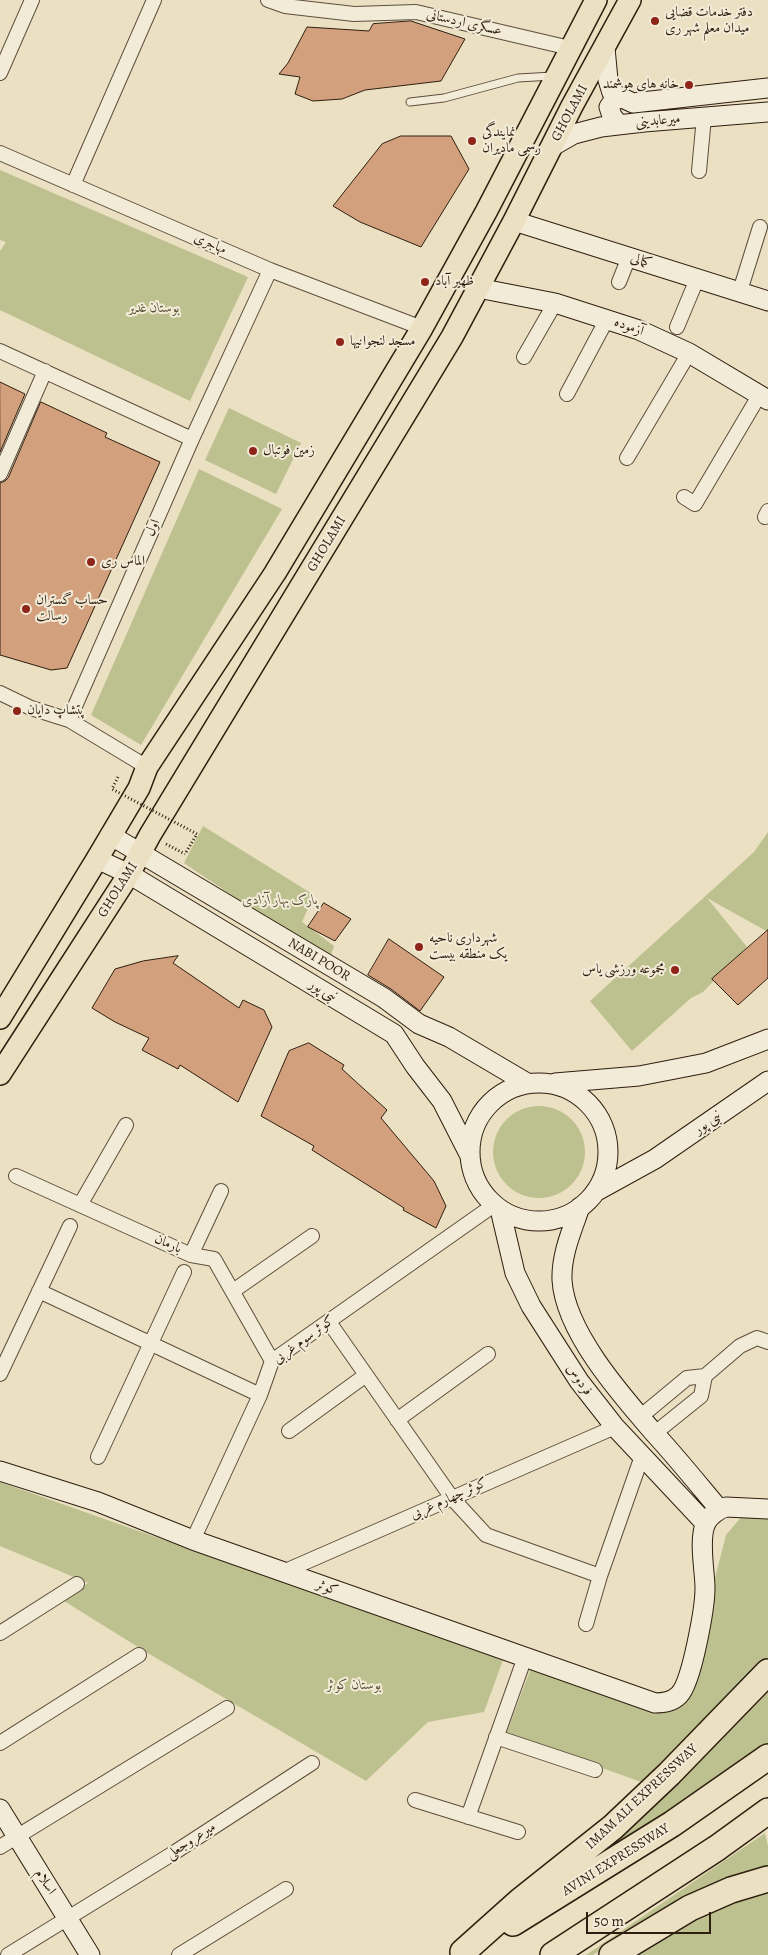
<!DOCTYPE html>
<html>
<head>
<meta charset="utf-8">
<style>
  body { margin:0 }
  #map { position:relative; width:768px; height:1955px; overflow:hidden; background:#ebe0c2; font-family:Alegreya,serif }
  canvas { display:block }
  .scale { position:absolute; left:586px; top:1912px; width:125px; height:22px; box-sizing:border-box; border:2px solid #2e1e0f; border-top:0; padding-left:6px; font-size:15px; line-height:18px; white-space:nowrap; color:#2e1e0f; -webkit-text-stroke:4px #f2ebd7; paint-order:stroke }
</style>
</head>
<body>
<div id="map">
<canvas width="768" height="1955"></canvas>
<div class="scale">50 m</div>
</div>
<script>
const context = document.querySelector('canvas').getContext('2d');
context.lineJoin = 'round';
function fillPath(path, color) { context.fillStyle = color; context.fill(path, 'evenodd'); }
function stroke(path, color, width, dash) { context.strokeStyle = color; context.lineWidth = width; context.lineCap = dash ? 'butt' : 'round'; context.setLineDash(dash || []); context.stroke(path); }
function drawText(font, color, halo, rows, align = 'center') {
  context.font = font + ' Alegreya,Amiri,serif'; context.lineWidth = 4; context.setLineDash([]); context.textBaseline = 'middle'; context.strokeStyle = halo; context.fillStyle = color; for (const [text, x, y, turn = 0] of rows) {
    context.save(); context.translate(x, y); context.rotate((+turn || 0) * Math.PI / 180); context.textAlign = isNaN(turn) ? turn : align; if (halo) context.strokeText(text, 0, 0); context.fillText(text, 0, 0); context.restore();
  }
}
fillPath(new Path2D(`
  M0,170L248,277L190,401L0,310V251L6,242L0,240Z
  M229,408L301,443L276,494L205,460Z
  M199,469L282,509L141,745L91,715Z
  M203,826L314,895L302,922L334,946L329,961L184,863Z
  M768,832V932L707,898L747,947L703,992L691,998L632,1051L590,1001L754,852Z
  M493 1152a46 46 0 1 1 92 0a46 46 0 1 1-92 0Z
  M0,1482L503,1660L484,1712L428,1722L366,1781L146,1652L64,1601L88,1583L0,1546Z
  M768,1513V1657L720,1711L647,1784L506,1734L531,1668L664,1708L674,1710L680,1707L684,1699L726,1535L743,1515Z
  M768,1685V1742L766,1748L593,1862L581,1864Z
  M765,1833L768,1846V1872L606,1947L593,1955H586Z
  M768,1887V1955H628L663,1933Z`), '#bdc18f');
const building = new Path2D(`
  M411,21L465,39L441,81L365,90L342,99L313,101L295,94L300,77L279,74L288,63L307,27L369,31L373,24Z
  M401,136H451L469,169L421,247L360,222L333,206L382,144Z
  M0,382L25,394L0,452Z
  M41,402L107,433L105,437L160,462L67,668L51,670L0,655V483L5,481L8,478Z
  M324,903L351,919L335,941L308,927Z
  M768,930V978L738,1005L712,979Z
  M389,939L444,977L420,1011L391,989L368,975Z
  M178,956L173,963L239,1008L243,1000L264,1010L272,1027L238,1102L180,1065L178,1069L142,1050L149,1038L115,1022L92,1008L115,969L143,961Z
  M309,1043L344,1065L342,1069L387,1110L381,1118L434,1181L446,1206L436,1228L403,1210L404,1208L312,1150L314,1146L261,1116L289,1051Z`);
fillPath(building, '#d3a07e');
stroke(building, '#2e1e0f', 1);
const lane = new Path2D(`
  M410,102L444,98L518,78L553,76`);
const street = new Path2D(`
  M268,0L285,6L354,14L416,12L570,48
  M0,73L32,0
  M0,153L270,270L422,328
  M699,171L704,117
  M73,185L154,0
  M619,282L629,257
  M740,291L760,227
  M677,327L697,279
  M0,351L192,439
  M524,357L555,303
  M567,394L607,319
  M627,458L689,353
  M0,474L45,371
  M684,497L695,504L760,394
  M765,517L768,511
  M0,693L31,708L69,720L147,767
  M69,720L192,439L270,270
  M16,1176L191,1255L214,1259L272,1361
  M80,1205L126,1125
  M191,1255L221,1191
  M39,1291L260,1395
  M233,1291L312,1236
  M329,1322L452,1498L486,1535L600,1576
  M0,1374L70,1226
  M640,1417L687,1378L705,1376L740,1346L757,1338L768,1342
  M397,1420L488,1354
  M289,1431L366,1375
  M655,1433L701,1396L705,1376
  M98,1457L184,1272
  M193,1540L260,1395L272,1361L494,1205
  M283,1572L615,1427
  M586,1624L600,1576L642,1456
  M0,1633L77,1584
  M496,1737L595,1770
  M0,1743L139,1655
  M415,1800L518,1832
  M468,1817L525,1657
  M0,1847L227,1708
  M8,1955L172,1854L312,1763
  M179,1955L286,1889`);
const secondary = new Path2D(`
  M605,48L608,80L612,93L633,103L768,88
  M619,125L612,116L609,107L614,100L622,98
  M553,146L574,134L601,127L644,122L768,112
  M514,221L768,301
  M478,288L555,303L639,330L689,353L768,400
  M110,835L384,998L419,1024L449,1037L527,1083
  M97,859L129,874L394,1034L415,1066L442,1101L470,1156
  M555,1083L639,1076L706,1063L768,1039
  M470 1152a69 69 0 1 1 138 0a69 69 0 1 1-138 0Z
  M595,1192L655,1159L768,1081
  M580,1207C572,1230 561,1255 562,1280C565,1332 622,1396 655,1434C677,1458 698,1484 719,1509
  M500,1209L515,1273L531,1306L579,1381L615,1427L705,1523
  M0,1471L98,1502L193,1540L655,1703C664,1703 672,1702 679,1695C692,1682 705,1607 705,1588C705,1571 698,1538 706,1523C709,1516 719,1509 726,1507L768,1509
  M0,1809L90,1955`);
const primary = new Path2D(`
  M0,1018L97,859L139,788L147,767L275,573L422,328L486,212L596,0
  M0,1074L129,874L150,835L452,337L514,221L572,106L630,0`);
const highway = new Path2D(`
  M513,1923L672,1824L768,1757
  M463,1952L520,1901L613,1827L669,1774L768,1672
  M553,1955L717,1848L768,1811
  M612,1955L690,1908L731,1890L768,1879`);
stroke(lane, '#5d4e3c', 9);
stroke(street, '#5d4e3c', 16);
stroke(secondary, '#2e1e0f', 21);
stroke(primary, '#2e1e0f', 24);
stroke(highway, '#2e1e0f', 28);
stroke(new Path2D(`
  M166,844L185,854`), '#2e1e0f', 3, [1, 2.5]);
stroke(lane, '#f2ebd7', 7);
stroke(street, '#f2ebd7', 14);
stroke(secondary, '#f2ebd7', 19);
stroke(primary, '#ebe0c2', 21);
stroke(highway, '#ebe0c2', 25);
stroke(new Path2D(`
  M118,777L112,789L197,834L185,854`), '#2e1e0f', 3, [1, 2.5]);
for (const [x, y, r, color] of [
  [655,21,5,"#8f2418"],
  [689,85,5,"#8f2418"],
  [472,141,5,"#8f2418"],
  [425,282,5,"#8f2418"],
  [340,342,5,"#8f2418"],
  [253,451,5,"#8f2418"],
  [91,562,5,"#8f2418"],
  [26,609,5,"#8f2418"],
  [17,711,5,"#8f2418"],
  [419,947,5,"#8f2418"],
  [675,970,5,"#8f2418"]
]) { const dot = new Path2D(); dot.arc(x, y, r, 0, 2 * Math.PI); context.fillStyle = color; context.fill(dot); stroke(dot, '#f2ebd7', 2); }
drawText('14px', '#2e1e0f', '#f2ebd7', [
  ["دفتر خدمات قضایی",665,13],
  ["میدان معلم شهر ری",665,29],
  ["خانه های هوشمند",679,85,"right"],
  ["نمایندگی",482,133],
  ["رسمی مادیران",482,149],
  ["ظهیر آباد",435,282],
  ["مسجد لنجوانیها",350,342],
  ["زمین فوتبال",263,451],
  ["الماس ری",101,562],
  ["حساب گستران",36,601],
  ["رسالت",36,617],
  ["پتشاپ دایان",27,711],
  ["شهرداری ناحیه",429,939],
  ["یک منطقه بیست",429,955],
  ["مجموعه ورزشی یاس",665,970,"right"]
], 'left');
drawText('14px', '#2e1e0f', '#f2ebd7', [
  ["عسگری اردستانی",464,23,13],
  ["GHOLAMI",570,113,-62],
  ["میرعابدینی",658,121,-5],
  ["مهاجری",210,244,23],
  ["کمالی",641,261,18],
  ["آزموده",629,327,21],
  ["اول",153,528,-66],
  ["GHOLAMI",327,544,-59],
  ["GHOLAMI",118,890,-58],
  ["NABI POOR",319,960,31],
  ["نبی پور",323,991,31],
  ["نبی پور",708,1123,-35],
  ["بارمان",168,1244,24],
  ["کوثر سوم غربی",304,1340,-36],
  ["فردوس",579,1380,55],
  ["کوثر چهارم غربی",449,1499,-24],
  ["کوثر",327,1588,19],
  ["IMAM ALI EXPRESSWAY",642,1797,-43],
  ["میرعروجعلی",191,1841,-33],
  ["AVINI EXPRESSWAY",616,1860,-32],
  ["اسلام",45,1882,57]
]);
drawText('italic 14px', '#594f35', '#f2ebd7', [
  ["بوستان غدیر",154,309],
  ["پارک بهار آزادی",280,901],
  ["بوستان کوثر",354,1686]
]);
</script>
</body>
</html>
